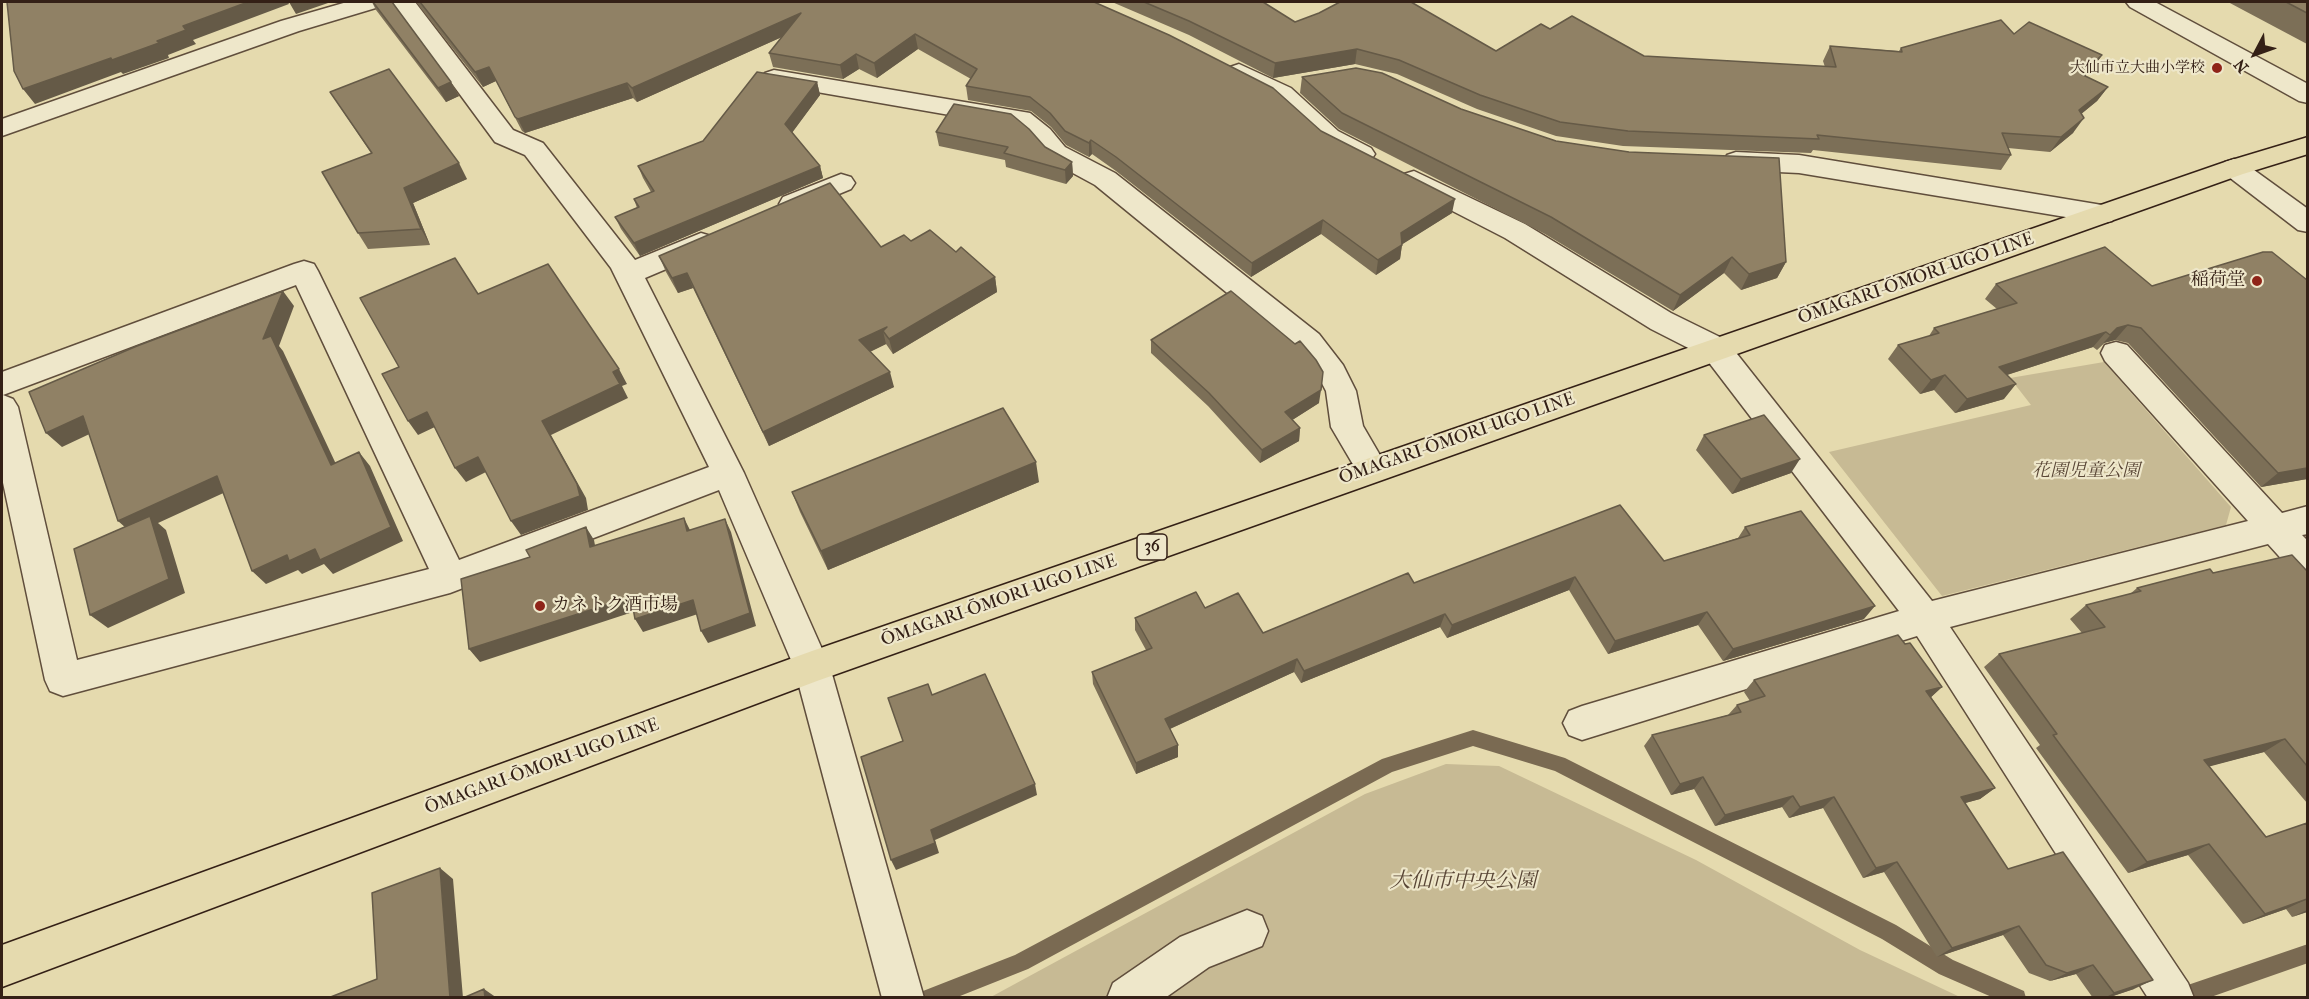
<!DOCTYPE html>
<html>
<head>
<meta charset="utf-8">
<style>
  body { margin:0 }
  #map { position:relative; width:2309px; height:999px; overflow:hidden; background:#e5daae; font-family:"IM FELL French Canon",serif }
  canvas { display:block }
  .frame { position:absolute; inset:0; border:3px solid #342016; pointer-events:none }
  .north { position:absolute; left:2225px; top:24px; width:60px; height:60px; -webkit-text-stroke:4px #eee7ca; paint-order:stroke; rotate:229deg; font-size:16px; font-weight:700; line-height:24px; text-align:center; color:#342016 }
  .north::after { content:''; display:block; margin:auto; width:21px; height:27px; background:#342016; clip-path:polygon(50% 0,100% 100%,50% 72%,0 100%) }
</style>
</head>
<body>
<div id="map">
<canvas width="2309" height="999"></canvas>
<div class="frame"></div>
<div class="north">N</div>
</div>
<script>
const context = document.querySelector('canvas').getContext('2d');
context.lineJoin = 'round';
function fillPath(path, color) { context.fillStyle = color; context.fill(path, 'evenodd'); }
function stroke(path, color, width, dash) { context.strokeStyle = color; context.lineWidth = width; context.lineCap = dash ? 'butt' : 'round'; context.setLineDash(dash || []); context.stroke(path); }
function drawText(font, color, halo, rows, align = 'center') {
  context.font = font + ' "IM FELL French Canon","Noto Serif JP",serif'; context.lineWidth = 4.5; context.setLineDash([]); context.textBaseline = 'middle'; context.strokeStyle = halo; context.fillStyle = color; for (const [text, x, y, turn = 0] of rows) {
    context.save(); context.translate(x, y); context.rotate((+turn || 0) * Math.PI / 180); context.textAlign = isNaN(turn) ? turn : align; if (halo) context.strokeText(text, 0, 0); context.fillText(text, 0, 0); context.restore();
  }
}
fillPath(new Path2D(`
  M2104,362L2231,507L2226,525L1942,596L1829,452L2031,405L2010,378Z
  M1446,764L1499,766L1696,860L1860,950L1960,997L989,998L1365,794Z`), '#c7ba94');
fillPath(new Path2D(`
  M1473,730L1565,758L1896,925L1953,960L2024,991L2026,998H1994L1939,974L1882,939L1555,771L1473,746L1392,772L1028,969L955,998H921L923,991L1015,955L1382,759Z
  M2308,944V963L2208,998H2170L2172,991L2179,988Z`), '#7a6a52');
const minor = new Path2D(`
  M347,2H383L379,7L299,31L2,136V119L281,21Z
  M392,2H415L513,130L543,143L635,260L701,233L711,236L715,243L711,250L645,278L744,473L830,667L924,998H882L794,667L719,490L450,593L63,696L50,691L45,680L2,478V372L294,264L304,261L314,264L318,271L459,560L709,467L611,268L525,155L495,142ZM296,285L429,569L77,660L18,407L13,399L3,395Z
  M2126,2H2155L2308,84V103L2299,101L2130,7Z
  M1239,64L1291,88L1338,131L1371,148L1375,154L1371,160C1334,170 1299,116 1272,99C1259,91 1244,84 1230,77L1227,72L1230,67Z
  M774,70L1030,113L1050,129L1065,147L1115,173L1319,334L1343,365L1356,391L1363,426L1388,469L1383,478L1372,482L1361,478L1331,427L1326,391L1316,372L1297,350L1095,185L1047,159L1032,141L1013,126L765,83L761,78L765,73Z
  M1736,152L1799,155L2102,205L2112,207L2116,214L2112,221L2102,223L1799,173L1736,170L1727,167L1723,161L1727,155Z
  M2234,159L2243,162L2308,209V232L2298,230L2225,174L2221,168L2225,162Z
  M1414,171L1525,224L1671,313L1726,340L1932,601L2248,521L2105,361L2101,353L2105,345L2116,342L2127,345L2282,513L2308,506V534L2302,535L2308,541V579L2296,575L2268,544L1950,627L2188,983L2194,998H2148L1917,636L1582,740L1569,735L1563,723L1569,711L1582,706L1899,611L1704,356L1651,329L1505,238L1404,186L1401,180L1404,174Z
  M841,174L851,177L855,183L851,189L793,213L783,211L779,204L783,197Z
  M1247,910L1262,916L1268,931L1262,946L1209,967L1165,998H1107L1113,983L1180,937Z`);
const major = new Path2D(`
  M2308,137V154L2243,174L817,681L2,987V945L812,651L2225,162Z`);
stroke(minor, '#604e3c', 3);
stroke(major, '#342016', 3);
fillPath(minor, '#eee7ca');
fillPath(major, '#e5daae');
fillPath(new Path2D(`
  M372,2H392L451,82L459,96L446,102L376,10Z
  M416,2H1094L1321,131L1452,213L1402,244L1400,259L1376,275L1321,234L1251,277L1116,171L1092,154L1089,157L1066,145L1051,127L1031,111L968,100L966,86L971,79L918,49L877,78L859,69L843,79L773,67L769,53L782,37L637,102L633,98L525,133L522,131L496,81L483,87Z
  M1112,2H1263L1295,22L1496,51L1550,29L1644,56L1825,67L1823,61L1830,46L1899,51L1901,48L2014,34L2102,55L2092,70L2085,76L2108,87L2097,101L2081,114L2073,133L2050,152L2008,148L2011,155L2001,170L1813,150L1811,153L1623,146L1556,136L1477,109L1397,74L1355,64L1273,78L1189,35Z
  M2228,2H2307V44Z
  M1302,77L1786,262L1777,278L1741,290L1724,273L1673,311L1545,234L1339,129L1300,93Z
  M817,82L820,95L792,132L820,166L823,178L640,256L621,229L615,217L637,208L634,199L651,192L643,178L638,166L703,141Z
  M330,92L467,179L413,203L430,245L368,249L358,233L371,153Z
  M936,132L1045,147L1072,162L1073,176L1066,184L1006,167L1005,160L939,146Z
  M911,241L956,252L995,277L997,292L893,354L886,344L870,352L894,387L769,446L693,288L678,293L666,272L659,256L881,247Z
  M2307,280V479L2261,487L2128,343L2115,340L2104,343L2097,350L2093,347L2007,375L2004,399L1955,413L1934,390L1920,394L1888,359L1898,345L1929,336L1934,328L1997,309L1985,299L1996,284L2152,286Z
  M1151,340L1319,403L1292,420L1300,428L1299,441L1260,463L1208,406L1151,353Z
  M1704,435L1791,473L1732,494L1696,450Z
  M1039,482L828,570L800,512L792,492Z
  M1745,527L1864,619L1723,661L1698,625L1608,654L1569,590L1447,638L1440,627L1301,683L1294,672L1170,729L1178,745V757L1136,774L1093,684L1092,672L1146,650L1135,630V618L1205,608L1263,633L1414,583L1664,561L1738,538Z
  M2307,571V803L2264,752L2209,766L2266,837L2307,823V912L2292,917L2286,909L2243,924L2188,855L2128,873L2036,748L2040,745L1984,667L1999,654L2082,633L2070,619L2086,605L2130,594L2137,588L2213,573Z
  M1905,644L1942,687L1931,697L1995,788L1980,799L1965,803L2008,869L2134,989L2107,998H2093L2076,974L2050,981L2029,973L2003,935L1937,957L1884,872L1863,878L1823,808L1789,818L1782,807L1715,826L1694,789L1671,795L1644,746L1652,735L1728,715L1737,705L1750,701L1744,692L1754,680Z`), '#7c6f57');
fillPath(new Path2D(`
  M248,2H288L289,4L193,40L196,44L168,55L169,58L123,74L121,72L35,104L23,89L157,41L183,26Z
  M289,2H331L296,14Z
  M801,13L804,27L637,102L632,88Z
  M915,34L918,49L877,78L874,63Z
  M1357,49L1355,64L1273,78L1275,63Z
  M856,54L859,69L843,79L840,65Z
  M2102,55L2092,70L2071,88L2081,74Z
  M489,67L496,81L483,87L475,72Z
  M451,82L459,96L446,102L438,88Z
  M817,82L820,95L789,137L785,124Z
  M627,83L633,98L525,133L518,119Z
  M2108,87L2097,101L2069,124L2079,110Z
  M2084,118L2073,133L2050,152L2061,137Z
  M1091,140L1092,154L1089,157V143Z
  M1072,162L1073,176L1066,184L1065,170Z
  M459,163L467,179L413,203L430,245L421,229L404,188Z
  M820,166L823,178L640,256L634,243Z
  M1455,199L1452,213L1398,247L1401,233Z
  M1323,220L1321,234L1251,277L1252,263Z
  M1402,245L1400,259L1376,275L1378,260Z
  M1732,257L1724,273L1673,311L1680,295Z
  M1786,262L1777,278L1741,290L1749,274Z
  M687,273L693,288L678,293L672,278Z
  M995,277L997,292L893,354L889,339L883,331L886,344L863,355L859,340Z
  M283,291L294,306L279,346L283,351L343,479L331,465L263,339Z
  M2128,325L2115,340L2104,343L2097,350L2117,328Z
  M2106,332L2093,347L1988,381L1999,367Z
  M619,369L627,384L622,386L628,398L551,435L586,498L588,510L521,535L511,521L542,421L613,372Z
  M890,372L894,387L769,446L763,432Z
  M1945,375L1934,390L1920,394L1931,380Z
  M2016,384L2004,399L1955,413L1967,399Z
  M1321,390L1319,403L1283,426L1285,412Z
  M427,412L437,426L418,435L408,421Z
  M83,416L98,430L62,447L46,433Z
  M1300,428L1299,441L1260,463L1262,450Z
  M359,452L370,466L403,541L333,574L324,564L302,574L298,570L266,584L252,571L287,555Z
  M478,457L488,471L466,482L455,468Z
  M1800,459L1791,473L1732,494L1741,479Z
  M1036,462L1039,482L828,570L821,551Z
  M2307,468V479L2261,487L2278,473Z
  M217,476L230,490L158,523L166,530L185,593L108,628L90,615L134,535L118,521Z
  M684,518L691,532L687,531Z
  M725,519L731,532L756,626L708,643L701,631Z
  M586,527L594,540L598,561L590,547Z
  M1575,577L1569,590L1447,638L1452,625Z
  M631,597L639,610L480,662L469,649Z
  M693,600L701,613L643,632L635,619Z
  M1875,606L1864,619L1723,661L1733,649Z
  M1707,612L1698,625L1608,654L1615,641Z
  M1445,614L1440,627L1301,683L1304,671Z
  M1297,659L1294,672L1165,731V719Z
  M1942,687L1929,699L1926,691Z
  M2285,739L2264,752L2185,773L2204,760Z
  M1178,745V757L1136,774V763Z
  M1703,777L1694,789L1671,795L1680,784Z
  M1035,784L1037,795L935,840L939,853L896,870L891,860L931,830Z
  M1995,788L1980,799L1947,808L1961,797Z
  M1793,796L1782,807L1715,826L1725,815Z
  M1834,797L1823,808L1789,818L1800,807Z
  M2209,844L2188,855L2128,873L2147,862Z
  M1897,862L1884,872L1863,878L1876,868Z
  M440,868L453,879L463,998H450Z
  M2307,899L2286,909L2243,924L2265,914Z
  M2307,910V912L2292,917Z
  M2019,926L2003,935L1937,957L1952,948Z
  M2093,965L2076,974L2050,981L2067,973Z
  M2153,980L2134,989L2107,998H2104L2114,993Z
  M484,989L497,998H485Z`), '#655a47');
const building = new Path2D(`
  M7,2H248L183,26L186,30L157,41L159,43L112,60L111,58L23,89L14,71Z
  M373,2H392L451,82L438,88Z
  M420,2H1094L1169,35L1273,88L1321,131L1455,199L1401,233L1402,245L1378,260L1323,220L1252,263L1116,157L1091,140L1089,143L1065,131L1050,113L1030,97L966,86L977,69L915,34L874,63L856,54L840,65L769,53L801,13L632,88L627,83L518,119L515,117L489,67L475,72Z
  M1144,2H1263L1295,22L1319,13L1340,2H1411L1496,51L1541,24L1550,29L1572,16L1644,56L1836,67L1830,46L1902,52L1901,48L2001,20L2014,34L2029,22L2102,55L2081,74L2108,87L2079,110L2084,118L2061,137L2002,133L2011,155L1817,135L1819,139L1628,131L1560,122L1480,95L1399,60L1357,49L1275,63L1189,21Z
  M2286,2H2307V13Z
  M1356,68L1382,73L1461,109L1556,141L1629,152L1779,158L1786,262L1749,274L1732,257L1680,295L1551,217L1342,113L1302,77Z
  M389,69L459,163L404,188L421,229L358,233L322,172L372,153L330,92Z
  M757,72L817,82L785,124L820,166L634,243L615,217L639,207L634,199L654,191L638,166L703,141Z
  M954,104L1011,114L1029,129L1045,147L1072,162L1065,170L1004,153L1008,147L936,132Z
  M830,183L881,247L904,235L911,241L930,230L956,252L961,247L995,277L889,339L883,331L887,327L859,340L890,372L763,432L687,273L672,278L659,256Z
  M2105,247L2152,286L2263,252H2272L2307,280V468L2278,473L2141,328L2128,325L2117,328L2110,335L2106,332L1999,367L2016,384L1967,399L1945,375L1931,380L1898,345L1939,333L1934,328L2017,303L1996,284Z
  M455,258L478,294L548,264L619,369L613,372L620,384L542,421L577,484L580,496L511,521L478,457L455,468L427,412L408,421L382,374L399,367L360,298Z
  M283,291L263,339L271,336L331,465L359,452L391,527L320,560L315,549L289,561L287,555L252,571L217,476L118,521L83,416L46,433L29,392L137,346Z
  M1231,291L1295,344L1300,341L1316,360L1323,372L1321,390L1285,412L1300,428L1262,450L1209,393L1151,340Z
  M1003,408L1036,462L821,551L792,492Z
  M1764,415L1800,459L1741,479L1704,435Z
  M1620,505L1664,561L1750,535L1745,527L1801,511L1875,606L1733,649L1707,612L1615,641L1575,577L1452,625L1445,614L1304,671L1297,659L1165,719L1178,745L1136,763L1092,672L1152,648L1135,618L1196,592L1205,608L1238,593L1263,633L1408,573L1414,583Z
  M150,516L169,579L90,615L74,549Z
  M684,518L687,531L725,519L750,613L701,631L693,600L635,619L631,597L469,649L461,579L530,557L526,550L586,527L590,547Z
  M2292,555L2307,571V766L2285,739L2204,760L2266,837L2307,823V899L2265,914L2209,844L2147,862L2053,735L2057,734L1999,654L2105,627L2086,605L2141,591L2137,588L2210,569L2213,573Z
  M1898,635L1905,644L1910,643L1942,687L1926,691L1995,788L1961,797L2008,869L2063,852L2153,980L2114,993L2093,965L2067,973L2046,965L2019,926L1952,948L1897,862L1876,868L1834,797L1800,807L1793,796L1725,815L1703,777L1680,784L1652,735L1741,712L1737,705L1765,696L1754,680Z
  M985,674L1035,784L931,830L935,843L891,860L861,757L903,741L888,698L928,684L932,695Z
  M440,868L450,998H328L377,979L372,893Z
  M484,989L485,998H463Z`);
fillPath(building, '#908165');
stroke(building, '#655a47', 1.5);
for (const [x, y, r, color] of [
  [2217,68,6,"#8f2418"],
  [2257,281,6,"#8f2418"],
  [540,606,6,"#8f2418"]
]) { const dot = new Path2D(); dot.arc(x, y, r, 0, 2 * Math.PI); context.fillStyle = color; context.fill(dot); stroke(dot, '#eee7ca', 2); }
drawText('15px', '#342016', '#eee7ca', [
  ["大仙市立大曲小学校",2205,68]
], 'right');
for (const [x, y, w] of [
  [1152,547,30]
]) { const box = new Path2D(); box.roundRect(x - w / 2, y - 13, w, 26, 4.5); context.fillStyle = '#eee7ca'; context.fill(box); stroke(box, '#342016', 1.5); }
drawText('bold 16px', '#342016', null, [
  ["36",1152,547]
]);
drawText('18px', '#342016', '#eee7ca', [
  ["ŌMAGARI-ŌMORI-UGO LINE",1916,279,-19],
  ["ŌMAGARI-ŌMORI-UGO LINE",1457,439,-19],
  ["ŌMAGARI-ŌMORI-UGO LINE",999,601,-19],
  ["ŌMAGARI-ŌMORI-UGO LINE",542,767,-20]
]);
drawText('18px', '#342016', '#eee7ca', [
  ["稲荷堂",2245,281],
  ["カネトク酒市場",552,606,"left"]
], 'right');
drawText('italic 18px', '#594636', '#eee7ca', [
  ["花園児童公園",2086,472]
]);
drawText('italic 21px', '#594636', '#eee7ca', [
  ["大仙市中央公園",1463,882]
]);
</script>
</body>
</html>
